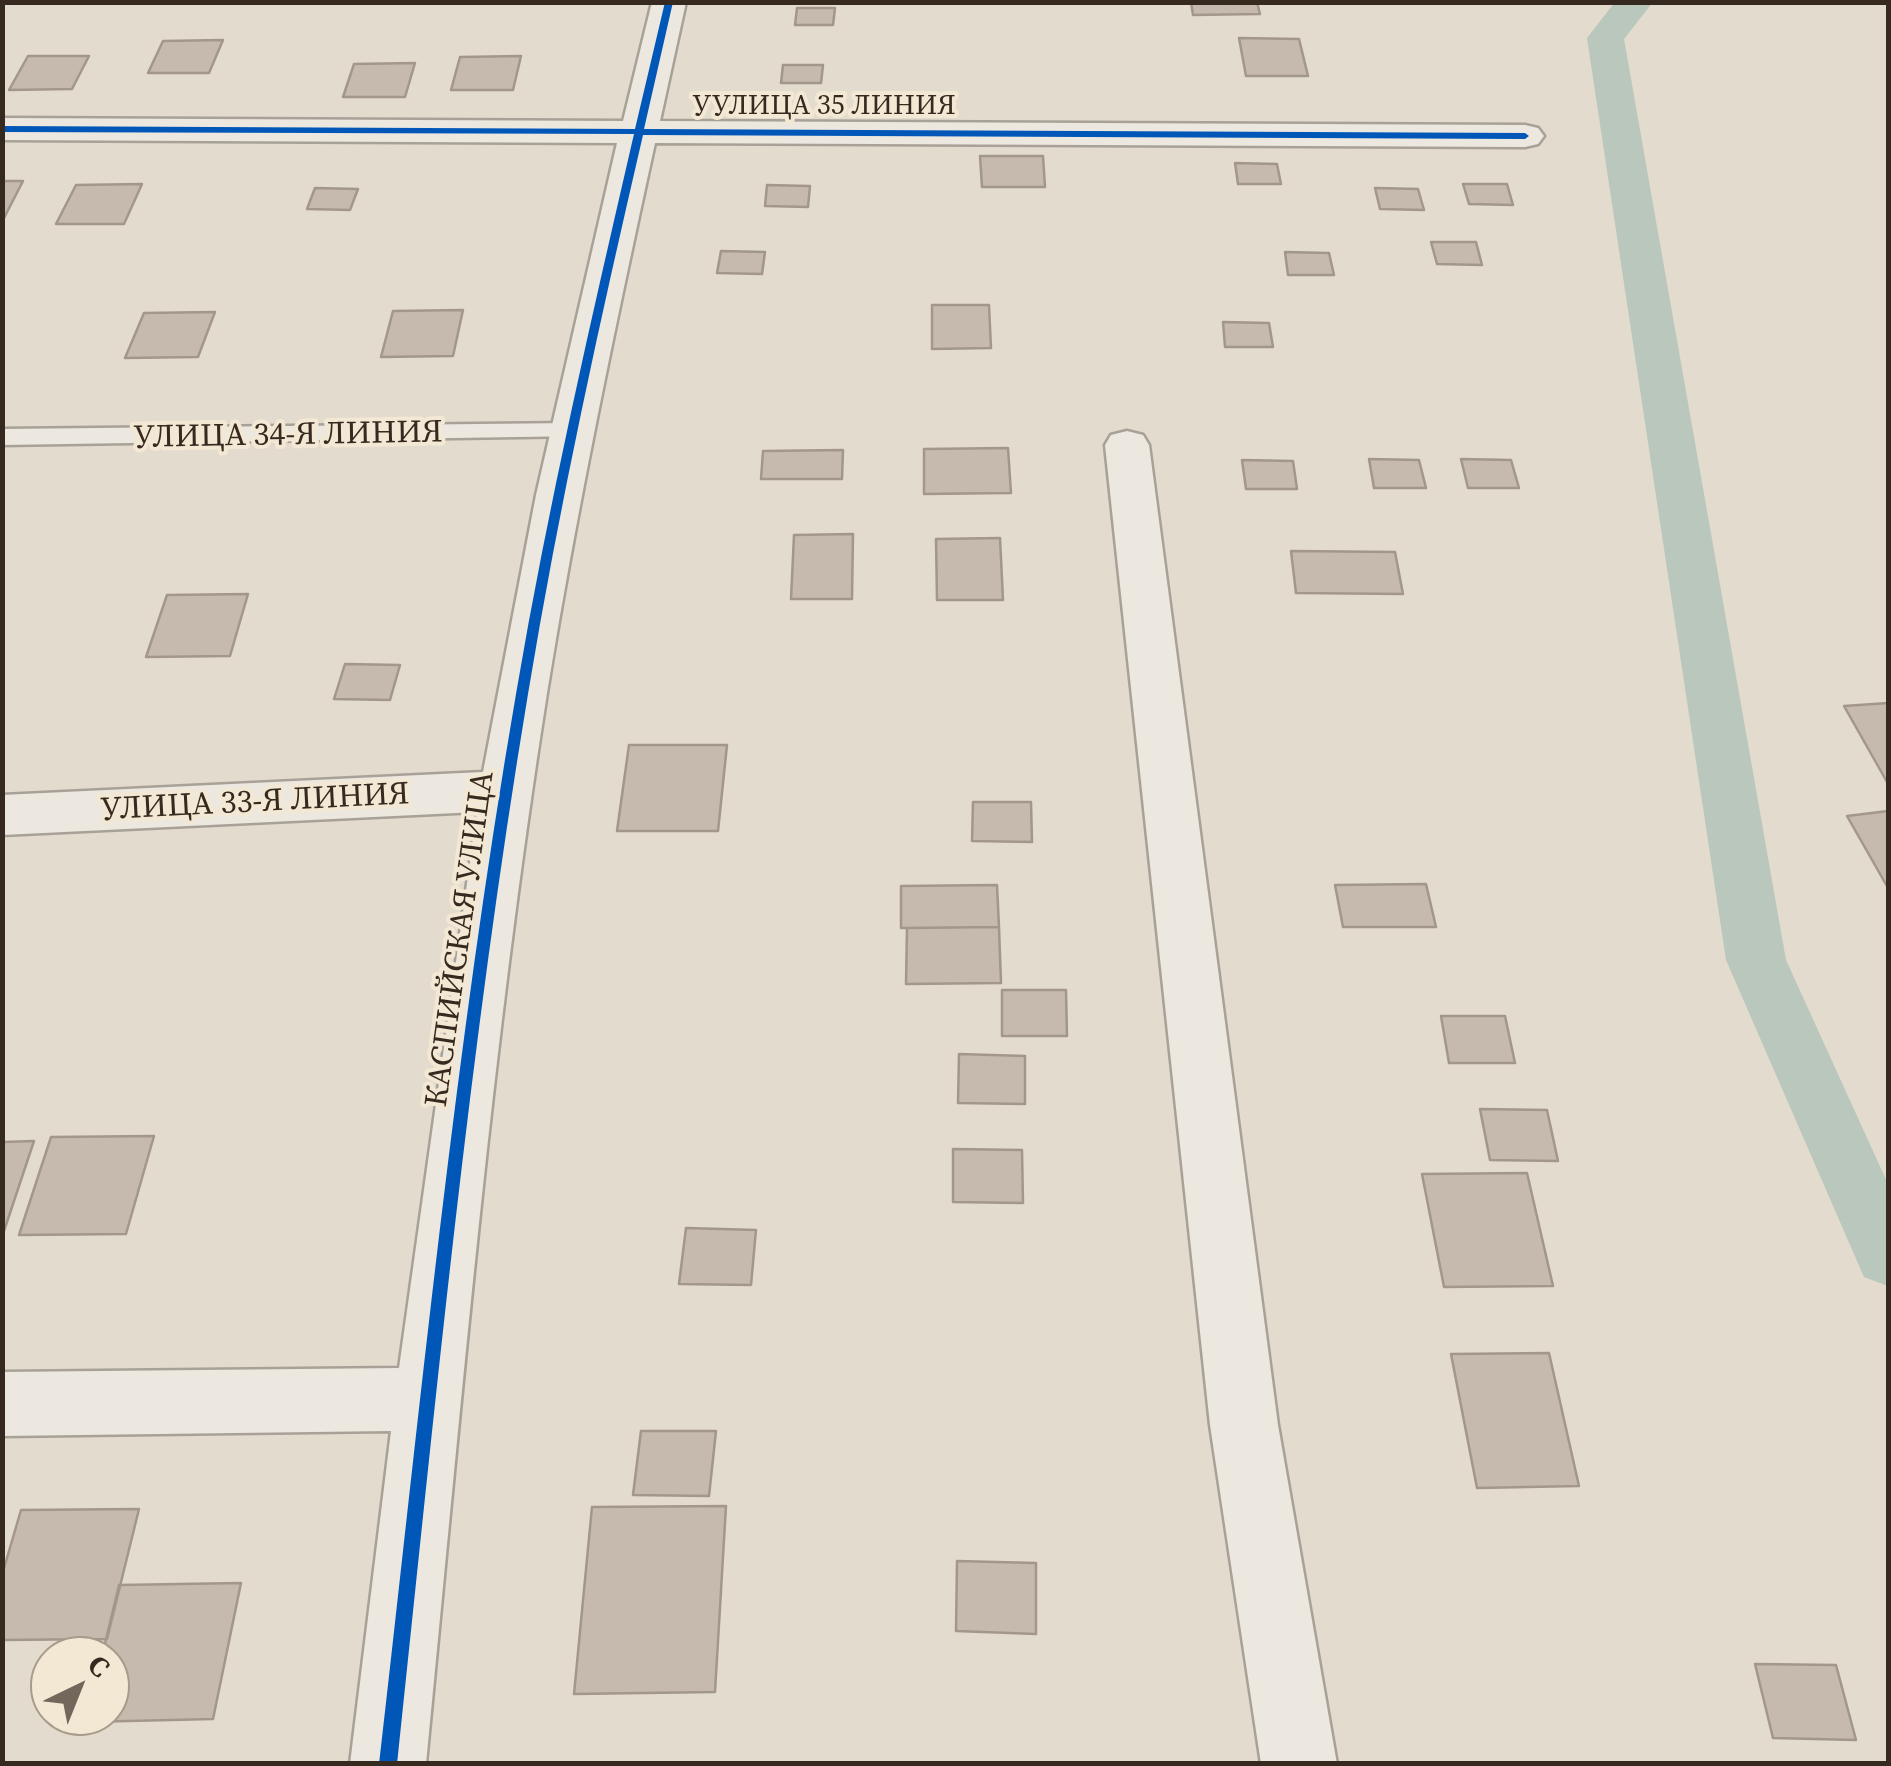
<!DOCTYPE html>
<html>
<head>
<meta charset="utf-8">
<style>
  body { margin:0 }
  #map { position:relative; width:1891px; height:1766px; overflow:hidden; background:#e3dbcd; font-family:"Source Serif 4",serif }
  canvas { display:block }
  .frame { position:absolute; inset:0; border:5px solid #36291f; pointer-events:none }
  .north { position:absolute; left:30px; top:1636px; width:100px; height:100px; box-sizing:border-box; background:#f3e8d4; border:2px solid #a79c8c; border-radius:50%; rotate:43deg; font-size:28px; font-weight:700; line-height:40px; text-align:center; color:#36291f }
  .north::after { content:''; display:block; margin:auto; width:35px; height:45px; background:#73675c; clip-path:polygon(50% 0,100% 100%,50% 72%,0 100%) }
</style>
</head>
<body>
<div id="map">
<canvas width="1891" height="1766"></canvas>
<div class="frame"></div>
<div class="north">С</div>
</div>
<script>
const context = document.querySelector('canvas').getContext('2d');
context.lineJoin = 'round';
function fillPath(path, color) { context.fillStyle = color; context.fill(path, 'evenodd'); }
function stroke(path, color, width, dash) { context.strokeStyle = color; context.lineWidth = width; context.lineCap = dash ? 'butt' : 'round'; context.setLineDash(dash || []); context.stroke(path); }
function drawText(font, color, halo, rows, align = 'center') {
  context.font = font + ' "Source Serif 4",serif'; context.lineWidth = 8; context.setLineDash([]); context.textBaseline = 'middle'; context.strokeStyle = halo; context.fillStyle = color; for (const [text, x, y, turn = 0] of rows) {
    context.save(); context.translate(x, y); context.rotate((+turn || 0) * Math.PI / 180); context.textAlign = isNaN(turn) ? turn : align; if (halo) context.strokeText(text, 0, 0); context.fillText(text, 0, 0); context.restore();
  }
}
fillPath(new Path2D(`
  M1615,2H1653L1624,39L1786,960L1888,1184V1286L1864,1277L1726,960L1587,38Z`), '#b9c7bd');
const building = new Path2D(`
  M1191,2H1257L1260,14L1193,15Z
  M797,8H835L833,25H795Z
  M1239,38L1299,39L1308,76H1246Z
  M223,40L209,73H148L163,41Z
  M28,56H89L72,89L9,90Z
  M521,56L513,90H451L460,57Z
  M415,63L405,97H343L354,64Z
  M783,65H823L821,83H781Z
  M980,156H1043L1045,187H982Z
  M1235,163L1277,164L1281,184H1238Z
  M2,181H23L3,220H2Z
  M142,184L124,224H56L76,185Z
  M1463,184H1507L1513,205L1469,204Z
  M767,185L810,186L808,207L765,206Z
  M315,188L358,189L350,210L307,209Z
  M1375,188L1418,189L1424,210L1380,209Z
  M1431,242H1476L1482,265L1437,264Z
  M721,251L765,252L762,274L717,273Z
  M1285,252L1329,253L1334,275H1288Z
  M932,305H989L991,348L932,349Z
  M463,310L453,356L381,357L393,311Z
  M215,312L198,357L125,358L144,313Z
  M1223,322L1269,323L1273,347H1225Z
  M1008,448L1011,493L924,494V449Z
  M843,450L842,479H761L763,451Z
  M1369,459L1419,460L1426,488H1374Z
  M1461,459L1511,460L1519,488H1468Z
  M1242,460L1293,461L1297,489H1246Z
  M853,534L852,599H791L794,535Z
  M1000,538L1003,600H937L936,539Z
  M1291,551L1395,552L1403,594L1296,593Z
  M248,594L230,656L146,657L167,595Z
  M345,664L400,665L390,700L334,699Z
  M1888,703V782H1887L1844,706Z
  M629,745H727L718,831H617Z
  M973,802H1031L1032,842L972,841Z
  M1888,811V888L1847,816Z
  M1426,884L1436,927H1343L1335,885Z
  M997,885L999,927L901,928V886Z
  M999,927L1001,983L906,984L907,928Z
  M1002,990H1066L1067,1036H1002Z
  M1441,1016H1505L1515,1063H1449Z
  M959,1054L1025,1056V1104L958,1103Z
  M1480,1109L1547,1110L1558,1161L1490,1160Z
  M154,1136L126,1234L19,1235L51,1137Z
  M34,1141L2,1237V1142Z
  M953,1149L1022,1150L1023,1203L953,1202Z
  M1527,1173L1553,1286L1444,1287L1422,1174Z
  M686,1228L756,1230L751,1285L679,1284Z
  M1549,1353L1579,1486L1477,1488L1451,1354Z
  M641,1431H716L709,1496L633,1495Z
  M726,1506L715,1692L574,1694L592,1507Z
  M139,1509L107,1639L2,1640V1575L21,1510Z
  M957,1561L1036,1563V1634L956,1631Z
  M241,1583L213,1719L86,1722L87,1716H110V1656H102L119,1585Z
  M1755,1664L1836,1665L1856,1740L1773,1738Z`);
fillPath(building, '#c6baaf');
stroke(building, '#a3978d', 2.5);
const lane = new Path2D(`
  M574,423L586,431L583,436L2,445V429Z`);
const street = new Path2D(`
  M652,2H686L660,121L1525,125L1538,128L1544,136L1538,144L1525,147L655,143C615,326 577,508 547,693C491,1047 461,1406 426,1764H350L391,1431L2,1436V1372L399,1368L477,812L2,835V795L483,772L536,495L617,143L2,140V118L623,121Z
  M1127,431L1143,435L1149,445L1278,1425L1337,1764H1261L1210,1425L1105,445L1111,435Z`);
stroke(lane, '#a8a197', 5);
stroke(street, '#a8a197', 5);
fillPath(lane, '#ece7df');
fillPath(street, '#ece7df');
fillPath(new Path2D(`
  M665,2H673L644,129L1525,133L1529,136L1525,139L643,135C600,320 559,506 528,694C469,1048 435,1407 397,1764H379C420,1407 455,1048 516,694C548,506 591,320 634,134L2,132V126L635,129Z`), '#0057b8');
drawText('28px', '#36291f', '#f3e8d4', [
  ["УУЛИЦА 35 ЛИНИЯ",824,107]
]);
drawText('32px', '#36291f', '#f3e8d4', [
  ["УЛИЦА 34-Я ЛИНИЯ",288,436,-1],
  ["УЛИЦА 33-Я ЛИНИЯ",255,803,-3],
  ["КАСПИЙСКАЯ УЛИЦА",461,939,-82]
]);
</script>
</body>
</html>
